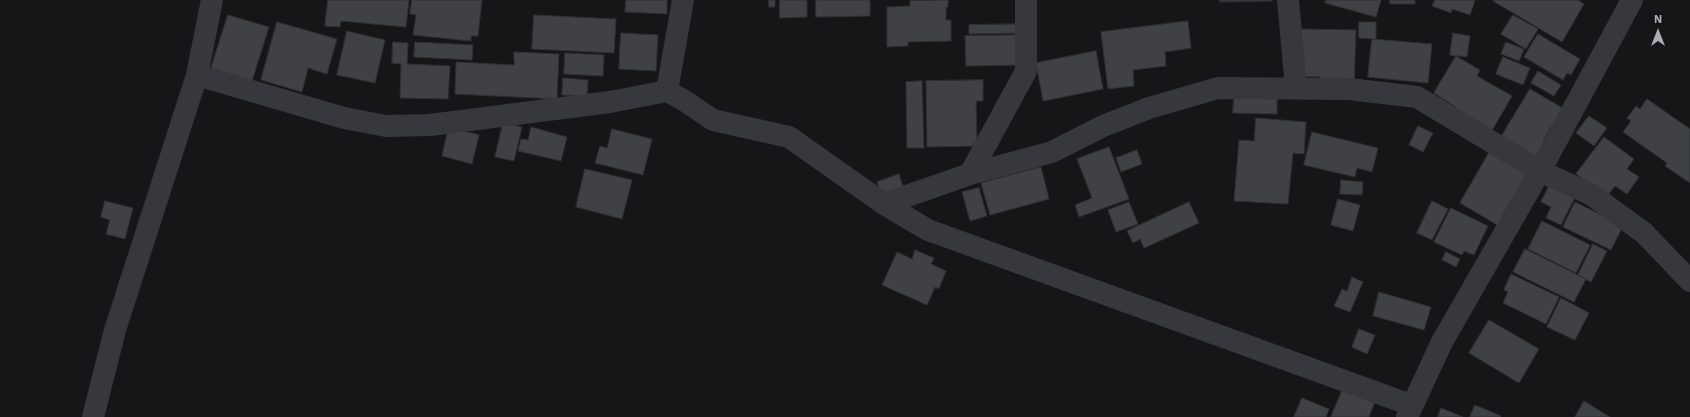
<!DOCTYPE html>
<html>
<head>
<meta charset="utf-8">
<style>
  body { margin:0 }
  #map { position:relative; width:1690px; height:417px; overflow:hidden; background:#161618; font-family:"Work Sans",sans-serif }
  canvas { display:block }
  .north { position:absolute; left:1638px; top:12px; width:40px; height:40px; -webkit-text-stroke:3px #111113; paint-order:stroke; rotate:0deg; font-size:11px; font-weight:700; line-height:16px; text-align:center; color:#a8adb8 }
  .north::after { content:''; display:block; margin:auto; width:14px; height:18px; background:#a8adb8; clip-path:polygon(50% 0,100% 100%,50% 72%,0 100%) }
</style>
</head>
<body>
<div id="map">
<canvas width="1690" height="417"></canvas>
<div class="north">N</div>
</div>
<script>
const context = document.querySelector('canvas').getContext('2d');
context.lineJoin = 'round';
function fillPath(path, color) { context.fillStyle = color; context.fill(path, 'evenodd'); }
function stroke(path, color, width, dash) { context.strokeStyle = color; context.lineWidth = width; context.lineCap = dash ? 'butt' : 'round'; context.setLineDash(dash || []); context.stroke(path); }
const building = new Path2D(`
  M328,0H409L406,27L341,21L340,27L325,26Z
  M412,0H482L478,36H471V41L413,35L416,15L410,14Z
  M626,0H667V14L625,12Z
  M769,0H775V7H769Z
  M780,0H807V17L780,18Z
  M816,0H870V16L816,17Z
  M948,0V7H946V20H951V41L908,42V46L887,47V7L910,6V1Z
  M1220,0H1272V1L1220,2Z
  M1326,0H1381L1376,17L1325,3Z
  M1390,0H1415V4H1390Z
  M1435,0H1475L1470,15L1452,9L1451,13L1432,6Z
  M1494,0H1578L1584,4L1562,42L1493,1Z
  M228,15L269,27L252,81L211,68Z
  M534,15L616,19L614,53L532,49Z
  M1513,15L1538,29L1526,49L1501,34Z
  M1188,21L1191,48L1165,52L1166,66L1133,70L1134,86L1108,89L1101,32Z
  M277,22L337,39L327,74L308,68L302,92L261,80Z
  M1359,22H1376V39L1359,38Z
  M1021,24V33L969,34V25Z
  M1302,29L1356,30L1354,83L1320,82L1321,77L1300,76Z
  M347,31L385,40L375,83L337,75Z
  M621,33L658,35L656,71L619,69Z
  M1453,33L1470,36L1467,57L1450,55Z
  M1538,34L1580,59L1571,75L1567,73L1563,80L1524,57Z
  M1022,35L1023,65L966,66L965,36Z
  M1372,39L1432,44L1428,83L1368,77Z
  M393,42L408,43L407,64L450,66L448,99L400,98L401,64L392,63Z
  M415,42L473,45L472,60L414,57Z
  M1506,42L1524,49L1519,61L1501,54Z
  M1096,51L1103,89L1043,101L1036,63Z
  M514,52L559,54L557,99L455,94L456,62L514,65Z
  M565,53L604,55L603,76L564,74Z
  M1456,56L1480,70L1477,76L1512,96L1490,134L1452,113L1456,107L1434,93Z
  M1503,57L1530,68L1523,85L1496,74Z
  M1538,71L1561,85L1554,96L1531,83Z
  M563,78L588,80L587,96L562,95Z
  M983,80V101H976L977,146L927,147L926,81Z
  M922,81L924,148H907L906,82Z
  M1530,89L1566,110L1554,128L1551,127L1543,141L1546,142L1537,158L1501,137Z
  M1234,97L1277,98V114L1233,113Z
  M1647,99L1690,129V183L1665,166L1667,163L1623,132L1631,121L1627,118L1636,106L1640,109Z
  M1589,116L1607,128L1594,146L1576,133Z
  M1256,118L1306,122L1304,154L1293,153L1288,204L1234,201L1239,140L1254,141Z
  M503,123L522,127L514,161L495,157Z
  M1418,126L1433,133L1423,152L1409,145Z
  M449,127L479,135L472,164L442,156Z
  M531,127L567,137L561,161L518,151L521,139L528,140Z
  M612,129L652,139L643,175L595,163L600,146L607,148Z
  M1312,132L1378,148L1372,172L1357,168L1355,177L1304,165Z
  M1604,137L1634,159L1627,169L1639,177L1627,194L1615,186L1607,196L1576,174Z
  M1109,147L1129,199L1079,217L1075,205L1092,198L1077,159Z
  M1137,150L1142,164L1121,172L1116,158Z
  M1490,151L1530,175L1499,226L1460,203Z
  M1041,167L1049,199L990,215L981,183Z
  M585,169L632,180L622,219L576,207Z
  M899,174L903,187L881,195L877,182Z
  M1341,180L1363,182L1362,195L1340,194Z
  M1550,184L1575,197L1561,225L1546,218L1551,207L1541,202Z
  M979,188L987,216L970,221L962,192Z
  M1338,199L1360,205L1353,231L1331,225Z
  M105,201L133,208L125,239L106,234L110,220L101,217Z
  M1432,201L1448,209L1432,240L1417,233Z
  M1129,202L1138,224L1116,232L1108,210Z
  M1189,202L1199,223L1144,248L1140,239L1133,243L1127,231Z
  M1575,202L1623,226L1611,250L1563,227Z
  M1451,208L1488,226L1474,255L1464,251L1462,255L1434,242Z
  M1542,221L1590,245L1576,273L1528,249Z
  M1593,244L1607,251L1591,282L1578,275Z
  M1525,249L1586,279L1574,302L1513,272Z
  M915,250L934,258L931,264L946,271L939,289L935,287L927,305L882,285L897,252L912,259Z
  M1446,252L1460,259L1456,267L1442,260Z
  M1511,274L1559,297L1546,324L1503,303L1508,292L1504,290Z
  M1352,277L1363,282L1350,312L1334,306L1342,289L1347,291Z
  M1379,292L1431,307L1424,330L1373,316Z
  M1561,298L1589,313L1575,340L1547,327Z
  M1489,320L1539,349L1519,383L1469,353Z
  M1359,329L1375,335L1367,354L1352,347Z
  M1344,386L1376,399L1369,417H1331Z
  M1302,398L1329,409L1326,417H1294Z
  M1584,401L1610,417H1575Z
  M1475,405L1501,416L1500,417H1470Z
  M1441,408L1463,417H1438Z`);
fillPath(building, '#404145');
stroke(building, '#303034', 1);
stroke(new Path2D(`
  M1288,0L1296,88
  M197,75L344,118L386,126L430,125L610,102L667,91L683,0
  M667,91L685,101L713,120L789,137L884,204L928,230L1411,405
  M970,174L1026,71V0
  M884,204L970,174L1052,152L1103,126L1149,108L1218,88L1349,89L1417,97L1540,171L1592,195L1644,233L1690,281
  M93,417L115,330L197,75L212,0
  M1407,417L1442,342L1540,171L1632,0`), '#37383d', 22);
</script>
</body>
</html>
